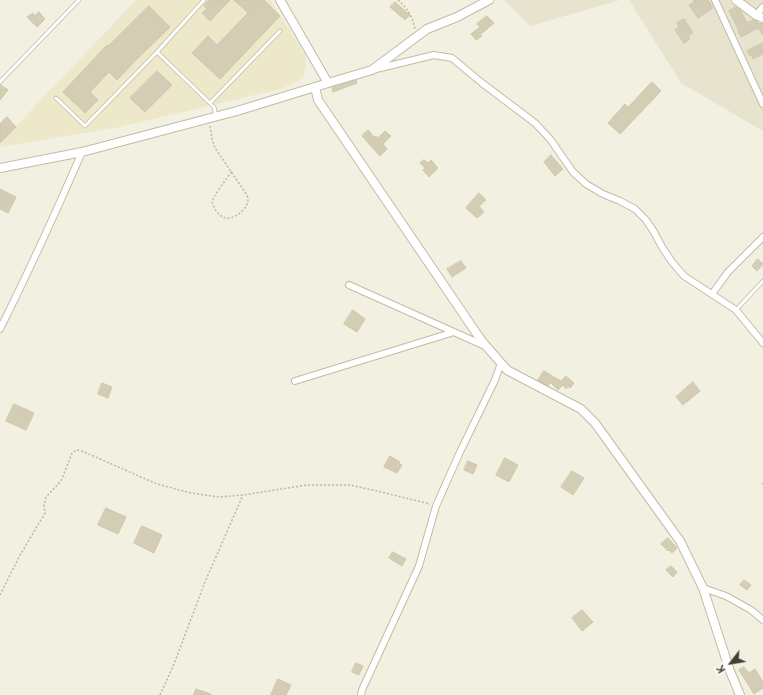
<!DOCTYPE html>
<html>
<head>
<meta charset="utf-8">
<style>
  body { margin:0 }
  #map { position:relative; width:763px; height:695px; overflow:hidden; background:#f2f0e1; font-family:Ubuntu,sans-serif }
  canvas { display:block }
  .north { position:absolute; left:711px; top:643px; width:40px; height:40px; -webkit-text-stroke:3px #fff; paint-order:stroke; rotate:239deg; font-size:11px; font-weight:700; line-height:16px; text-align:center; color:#433f31 }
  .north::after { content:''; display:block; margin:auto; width:14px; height:18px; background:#433f31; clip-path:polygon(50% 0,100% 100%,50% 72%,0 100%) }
</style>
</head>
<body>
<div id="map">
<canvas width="763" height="695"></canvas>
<div class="north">K</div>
</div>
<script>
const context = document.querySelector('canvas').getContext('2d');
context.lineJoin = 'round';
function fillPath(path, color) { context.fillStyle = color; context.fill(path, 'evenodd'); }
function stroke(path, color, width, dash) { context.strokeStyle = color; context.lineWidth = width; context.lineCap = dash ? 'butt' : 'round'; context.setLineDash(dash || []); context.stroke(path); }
fillPath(new Path2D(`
  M504,0H620L530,26Z
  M629,0H763V17L757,23L763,26V131L681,83Z`), '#e7e3ce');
fillPath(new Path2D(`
  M136,0H270L306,56L304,78L284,88L120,127L0,147V143Z`), '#ede8c9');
const building = new Path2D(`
  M209,0H230L210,21L202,13L207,9L204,6Z
  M234,0H264L280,16L220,79L192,53L208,36L217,45L248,13Z
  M693,0H708L713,8L698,18L689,5L695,2Z
  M395,2L410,15L405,20L390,7Z
  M149,6L170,27L135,61L117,80L109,72L90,92L98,100L85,113L63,92L107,45L108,46Z
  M736,7L740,10L747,23L753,20L757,21L758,24L760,23H763V35L758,28L741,37L738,31H739L729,11Z
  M39,12L45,19L37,27L27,17L33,13L35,16Z
  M487,16L494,23L480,35L482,36L476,40L471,34L480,27L477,24Z
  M684,19L693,33L688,36L690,39L684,43L675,30L679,27L677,23Z
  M763,43V54L753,59L752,55L750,56L747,51Z
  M157,71L172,85L145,112L130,98Z
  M356,80L357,83L333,92L332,88Z
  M652,82L661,91L620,134L608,123L625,104L628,107Z
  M0,85H1L8,90L0,100Z
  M7,117L16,127L0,143V124Z
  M368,130L374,137L376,136L378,138L385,131L391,136L383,144L387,149L380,156L362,136Z
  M551,155L563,169L555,176L544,162Z
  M424,160L428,163L431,160L438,168L429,177L423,170L425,168L420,163Z
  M0,189L16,197L8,213L0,209Z
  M479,193L486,200L479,206L484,212L477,218L466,208Z
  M758,259L763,264L757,271L752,266Z
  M461,261L466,268L452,277L447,269Z
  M353,310L365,319L357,332L344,324Z
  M544,371L561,381L566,376L574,383L570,388L568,386L566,389L563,385L558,390L550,382L548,386L538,380Z
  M693,382L700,391L683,405L676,397Z
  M102,383L112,387L108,398L98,394Z
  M14,404L34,413L26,430L6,421Z
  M390,456L400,462L399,463L402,465L397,473L384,467Z
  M505,458L518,465L509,482L496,475Z
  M468,461L477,465L473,474L464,470Z
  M572,471L584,478L573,495L561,487Z
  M106,508L126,517L118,534L98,525Z
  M142,526L162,535L154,553L134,543Z
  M668,538L677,548L672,553L669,550L668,551L661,544Z
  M393,552L406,559L402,566L389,558Z
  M671,566L677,572L673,577L666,570Z
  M744,580L751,585L747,590L740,585Z
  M582,610L593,622L582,631L572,618Z
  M356,663L363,666L359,675L352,672Z
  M744,667L749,673L755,669L763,682V688L754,694L739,670Z
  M278,679L291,685L286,695H271Z
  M196,689L211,694V695H194Z`);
fillPath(building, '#d4cdb5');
stroke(building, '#d0c7a8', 1);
const service = new Path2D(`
  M157,52L214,107L216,116
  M0,82L79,0
  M56,98L85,126L157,52L204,0
  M210,103L280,31
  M736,310L763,281`);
const minor = new Path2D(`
  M715,0L763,104
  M756,15L763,7
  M376,69L434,55L452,58L482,83L535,123L550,139L573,172L586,184L603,194L620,201L635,209L646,220L654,232L662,247L672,262L684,276L736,310L763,343
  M349,285L485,346
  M712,294L728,272L763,237
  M0,329C29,271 56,212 82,152
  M295,381L454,332
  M703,588L726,596L751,610L763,620
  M361,695L362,690L419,566L436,506L460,452L495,380L501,363`);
const tertiary = new Path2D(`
  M736,0L756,15L763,18
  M328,83L372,70L427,29L457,17L489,0
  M315,87L318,100L481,340L507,370L581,409L595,423L680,541L703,588L730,671L740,695
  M0,168L82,152L237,111L328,83L280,0`);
stroke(service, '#c0bca6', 4.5);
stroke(minor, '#c0bca6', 8);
stroke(tertiary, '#c0bca6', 10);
stroke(new Path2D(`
  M398,0C407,8 413,17 415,29
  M210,126L212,139L215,148L245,192C247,195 248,197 248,200C248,205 245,208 242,211C234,219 224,222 216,211C215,209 213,205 212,203C212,197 228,177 232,171
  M762,484L763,483
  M0,595L19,557L45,513L44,505L46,497L61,481L72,453L77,450L82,451L157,484L191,493L219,497L243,495L307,485H350L377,491L430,504
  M160,695L174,664L205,582L243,495`), '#c1b893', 1.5, [2, 2]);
stroke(service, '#fff', 3);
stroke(minor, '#fff', 6);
stroke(tertiary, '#fff', 8);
</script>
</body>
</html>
